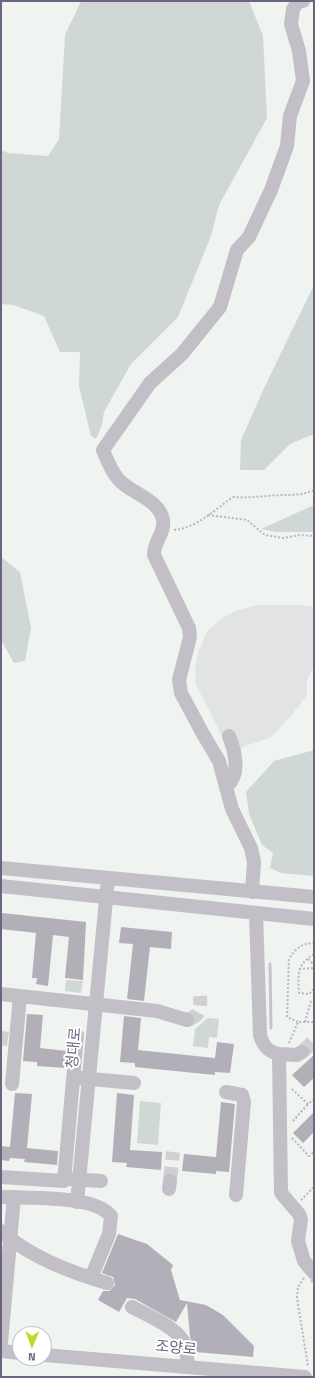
<!DOCTYPE html>
<html>
<head>
<meta charset="utf-8">
<style>
  body { margin:0 }
  #map { position:relative; width:315px; height:1378px; overflow:hidden; background:#f0f4f0; font-family:"Titillium Web",sans-serif }
  canvas { display:block }
  .frame { position:absolute; inset:0; border:2px solid #6f6480; pointer-events:none }
  .north { position:absolute; left:12px; top:1326px; width:40px; height:40px; box-sizing:border-box; background:#fff; border:1px solid #c5c1cc; border-radius:50%; rotate:181deg; font-size:11px; font-weight:700; line-height:16px; text-align:center; color:#6f6480 }
  .north::after { content:''; display:block; margin:auto; width:14px; height:18px; background:#b8dc28; clip-path:polygon(50% 0,100% 100%,50% 72%,0 100%) }
</style>
</head>
<body>
<div id="map">
<canvas width="315" height="1378"></canvas>
<div class="frame"></div>
<div class="north">N</div>
</div>
<script>
const context = document.querySelector('canvas').getContext('2d');
context.lineJoin = 'round';
function fillPath(path, color) { context.fillStyle = color; context.fill(path, 'evenodd'); }
function stroke(path, color, width, dash) { context.strokeStyle = color; context.lineWidth = width; context.lineCap = dash ? 'butt' : 'round'; context.setLineDash(dash || []); context.stroke(path); }
function drawText(font, color, halo, rows, align = 'center') {
  context.font = font + ' "Titillium Web","Noto Sans KR",sans-serif'; context.lineWidth = 4; context.setLineDash([]); context.textBaseline = 'middle'; context.strokeStyle = halo; context.fillStyle = color; for (const [text, x, y, turn = 0] of rows) {
    context.save(); context.translate(x, y); context.rotate((+turn || 0) * Math.PI / 180); context.textAlign = isNaN(turn) ? turn : align; if (halo) context.strokeText(text, 0, 0); context.fillText(text, 0, 0); context.restore();
  }
}
fillPath(new Path2D(`
  M257,605H300L314,607V667L307,680V695L290,717L270,738L242,747L240,755L225,742L196,685L195,667L199,650L208,630L222,618L238,610Z`), '#e2e4e3');
fillPath(new Path2D(`
  M81,1H249L263,36L267,118L219,205L211,236L178,317L131,364L104,412L102,425L96,439L91,436L79,386L80,352H60L44,316L13,305L1,304V150L8,153L48,156L59,139L65,35Z
  M314,285V434L290,444L264,470H240L241,440L264,388Z
  M314,505V532H277L261,529Z
  M1,557L20,572L31,628L25,661L14,663L1,640Z
  M314,750V876L281,873L270,868L273,853L262,845L249,814L246,792L274,761Z
  M66,980L83,981L81,993L65,991Z
  M208,1018L219,1019L217,1038L209,1037L208,1048L193,1046L195,1029Z
  M140,1101L161,1103L158,1145L137,1143Z`), '#cfd8d5');
stroke(new Path2D(`
  M270,964L271,1028
  M312,1281H314`), '#c6c3cf', 3);
fillPath(new Path2D(`
  M2,913L86,922L83,980L65,978L69,937L53,935L48,986L36,984L37,978H32L36,933L1,929Z
  M121,927L172,932L171,949L150,947L144,1001L127,999L133,944L119,943Z
  M27,1014L43,1015L40,1048L67,1051L66,1068L37,1066V1062L23,1061Z
  M124,1016L141,1018L138,1050L215,1058L217,1042L234,1044L230,1073L215,1072V1075L135,1067V1063L120,1062Z
  M314,1055V1078L304,1087L292,1075Z
  M15,1093L32,1094L27,1148L58,1151L57,1165L24,1162L25,1159L10,1158L9,1161L1,1160V1146L10,1147Z
  M117,1093L134,1095L130,1150L162,1152L161,1170L126,1167L127,1163L112,1162Z
  M221,1102L235,1104L229,1172L216,1171V1174L182,1171L184,1154L216,1157Z
  M314,1112V1132L303,1143L293,1133Z
  M118,1234L147,1244L173,1265L171,1270L180,1300L206,1305L223,1315L254,1346L253,1357L195,1352L190,1337L187,1303L176,1322L135,1299L127,1298L119,1312L98,1300L103,1291H109L115,1285L113,1277L102,1273Z`), '#b2afb9');
stroke(new Path2D(`
  M187,1020C200,1016 201,1009 200,996
  M1,1038L8,1039
  M302,1052L314,1041
  M170,1181L173,1152`), '#d0d0d4', 14, [14, 7]);
stroke(new Path2D(`
  M208,515L247,520L265,535L283,538L300,535L314,536
  M174,530C197,528 214,510 233,497C245,498 255,497 267,496C283,494 299,497 314,490
  M314,954C296,965 298,975 299,993L309,994L314,989
  M308,959L314,965
  M299,969L314,968
  M298,1022L287,1017L289,959C295,949 302,943 314,943
  M305,1022L311,1001
  M289,1043L298,1022H314
  M292,1089L308,1104L314,1099
  M293,1121L308,1104
  M292,1138L309,1156L314,1152
  M301,1200L314,1187
  M304,1278L298,1287L297,1298L308,1366`), '#b9b7bc', 2, [2, 2]);
stroke(new Path2D(`
  M227,786C241,773 235,752 229,736
  M1,868L314,897
  M1,886L314,919
  M252,892L254,862L251,848L232,809L219,761L203,734L181,693L179,680L190,637L189,628L154,555C154,540 165,534 163,520C160,500 132,494 119,480C111,471 107,460 103,450L150,383L182,354L220,307L237,250L249,237L271,190L287,146L290,116L303,81L299,51L291,24L293,9L298,2L303,1
  M256,913L260,1035C263,1046 268,1052 279,1054L281,1193L299,1214L301,1220L298,1241L304,1261L314,1273
  M1,994L157,1011L187,1020
  M279,1054L297,1055L302,1052
  M81,1078L134,1083
  M12,1084L20,996
  M226,1092L242,1095L244,1102L236,1195
  M1,1177L64,1181L77,1035
  M71,1179L101,1181
  M169,1189L170,1181
  M1,1197H14L1,1343
  M14,1197C40,1199 94,1196 111,1216L109,1234L91,1278
  M77,1202L108,879
  M1,1231C30,1257 70,1272 107,1283
  M132,1307C147,1315 179,1328 185,1345C187,1352 187,1360 188,1367
  M1,1351L20,1353
  M44,1355L305,1377`), '#c2bfc6', 14);
drawText('15px', '#6f6480', '#fff', [
  ["청대로",75,1048,-85],
  ["조양로",176,1349,5]
]);
</script>
</body>
</html>
